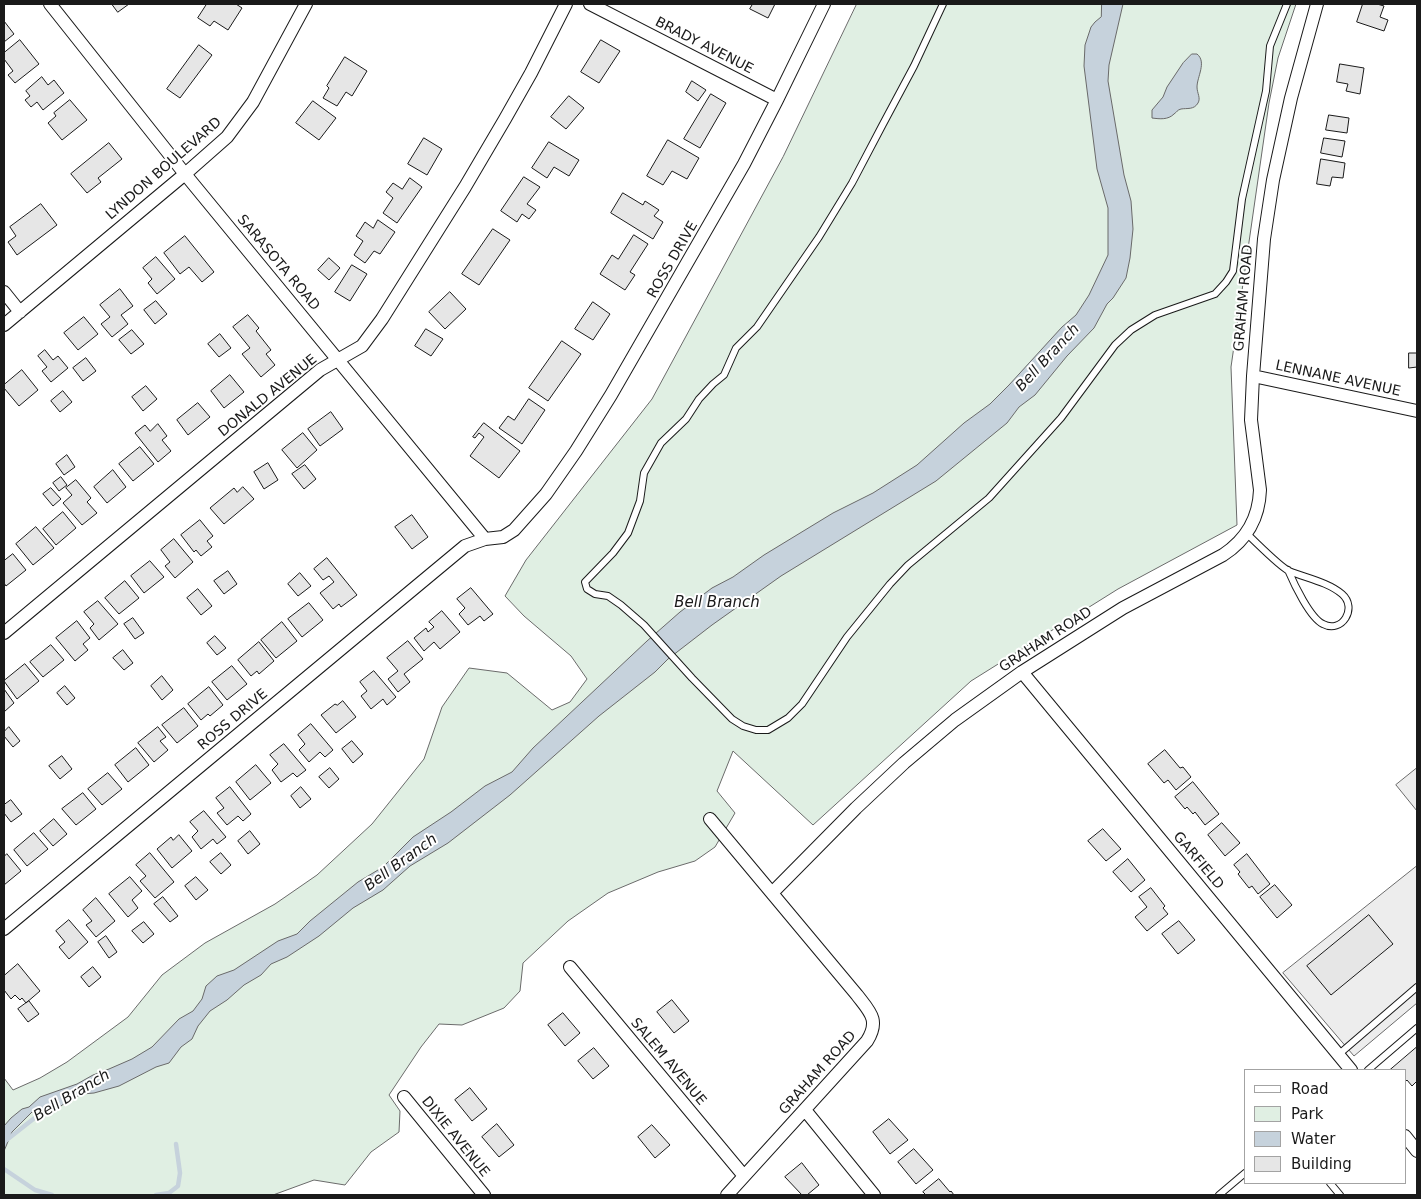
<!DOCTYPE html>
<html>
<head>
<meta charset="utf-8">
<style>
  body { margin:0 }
  #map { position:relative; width:1421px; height:1199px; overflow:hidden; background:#fff; font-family:"DejaVu Sans",sans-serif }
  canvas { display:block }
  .frame { position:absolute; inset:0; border:5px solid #1a1a1a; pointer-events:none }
  .legend { position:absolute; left:1244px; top:1069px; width:162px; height:115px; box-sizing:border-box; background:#fff; border:1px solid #a3a3a3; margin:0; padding:6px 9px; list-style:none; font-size:15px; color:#1a1a1a }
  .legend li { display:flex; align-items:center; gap:10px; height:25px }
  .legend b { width:25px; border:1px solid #a3a3a3 }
</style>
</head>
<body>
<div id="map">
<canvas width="1421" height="1199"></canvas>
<div class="frame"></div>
<ul class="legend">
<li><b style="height:6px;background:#fff"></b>Road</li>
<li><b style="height:14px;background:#e0efe3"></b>Park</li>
<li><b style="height:14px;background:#c6d2dc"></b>Water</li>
<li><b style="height:14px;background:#e6e6e6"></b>Building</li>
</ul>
</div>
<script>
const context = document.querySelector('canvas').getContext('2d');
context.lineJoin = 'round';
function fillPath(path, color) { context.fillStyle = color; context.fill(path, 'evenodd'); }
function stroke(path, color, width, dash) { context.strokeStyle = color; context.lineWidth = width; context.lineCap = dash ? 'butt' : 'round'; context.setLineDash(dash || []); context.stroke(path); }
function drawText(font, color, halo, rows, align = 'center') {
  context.font = font + ' "DejaVu Sans",sans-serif'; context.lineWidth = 4; context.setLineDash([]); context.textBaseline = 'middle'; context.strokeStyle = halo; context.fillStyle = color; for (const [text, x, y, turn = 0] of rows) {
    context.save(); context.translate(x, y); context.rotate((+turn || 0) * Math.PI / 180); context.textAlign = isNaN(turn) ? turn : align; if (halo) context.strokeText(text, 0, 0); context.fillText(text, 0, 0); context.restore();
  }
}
const green = new Path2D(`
  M857,4H1296L1278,58L1269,103L1231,367L1237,525L1118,589L971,681L813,825L733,751L717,791L735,813L715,847L695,861L658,872L608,893L568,921L523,963L520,991L504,1008L462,1025L439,1024L421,1047L389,1095L400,1111L399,1132L371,1152L345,1185L314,1180L273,1195H4V1078L13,1090L40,1078L67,1062L128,1017L162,975L205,943L275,904L317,875L372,824L424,759L442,707L469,668L507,673L552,710L570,702L587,679L571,656L524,616L505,596L526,560L652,399L783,157Z`);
fillPath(green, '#e0efe3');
stroke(green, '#6a6a6a', 1);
const parking = new Path2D(`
  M1417,768V811L1396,785Z
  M1417,866V1003L1354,1056L1283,973Z`);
fillPath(parking, '#ededed');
stroke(parking, '#6a6a6a', 1);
const water = new Path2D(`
  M1102,4H1123L1109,65L1108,81L1124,175L1131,201L1133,229L1130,258L1126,278L1113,298L1107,304L1094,328L1067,356L1035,395L1019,407L1007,423L936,481L781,576L712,625L668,659L655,672L599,716L510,795L448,843L410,866L383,890L353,908L319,936L287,957L271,964L261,975L244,985L227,1000L210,1011L198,1026L192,1039L181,1047L169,1063L156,1067L119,1086L94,1093L82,1094L68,1101L58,1108L46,1112H32L12,1132L4,1151V1126L11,1118L22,1109L29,1107L40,1097L77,1084L93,1075L109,1069L132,1059L152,1047L179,1019L193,1011L202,999L206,986L217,976L234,970L278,941L297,934L310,921L358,882L383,867L413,837L451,812L485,786L512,772L533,748L647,641L680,612L712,588L733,577L764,555L833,513L873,493L917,465L964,423L990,404L1009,385L1062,327L1076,315L1089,295L1108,255V208L1097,169L1084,66L1085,45L1091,27L1095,22L1101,17Z
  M1192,54H1197C1207,62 1197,77 1197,87C1197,93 1201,98 1198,103C1194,110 1187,108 1181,109C1177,110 1177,112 1174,114C1168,120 1160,119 1152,118V110L1163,97L1167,87L1183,63Z`);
fillPath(water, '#c6d2dc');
stroke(water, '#6a6a6a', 1);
stroke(new Path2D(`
  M4,1142L46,1109
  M4,1169L35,1190L52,1195
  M156,1195L169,1193L178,1186L180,1173L176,1144`), '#c6d2dc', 4.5);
const building = new Path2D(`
  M112,4H129L118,12Z
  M207,4H236L242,8L228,30L214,21L210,26L198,18Z
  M753,4H775L768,18L750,9Z
  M1363,4H1377L1384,6L1380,17L1388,20L1384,31L1357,22Z
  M4,21L14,34L4,42Z
  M20,40L39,64L15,83L8,75L13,71L4,59V53Z
  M601,40L620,51L599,83L581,72Z
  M199,45L212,55L180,98L167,89Z
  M345,57L367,71L352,96L346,92L337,106L323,98L329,88L327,86Z
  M1340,64L1364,68L1360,94L1346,91L1348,84L1337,82Z
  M42,77L48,85L54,80L64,93L43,110L37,102L31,107L25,100L30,96L26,91Z
  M692,81L706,90L698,101L686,92Z
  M711,94L726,103L700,148L684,139Z
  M569,96L584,108L566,129L551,117Z
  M70,100L87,120L62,140L48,123L56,116L54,113Z
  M313,101L336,118L319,140L296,123Z
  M1329,115L1349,118L1347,133L1326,130Z
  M424,138L442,149L427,175L408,164Z
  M1324,138L1345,141L1342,157L1321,153Z
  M668,140L699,158L687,179L672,171L663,185L647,176Z
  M549,142L579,160L569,176L554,167L547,178L532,168Z
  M109,143L122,159L98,178L101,182L87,193L71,174Z
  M1321,159L1345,163L1343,178L1332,177L1330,186L1317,184Z
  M524,177L540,187L527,204L536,210L529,219L522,214L517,222L501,211Z
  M410,178L422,187L397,223L383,213L393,198L386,192L393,183L402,189Z
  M623,193L643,205L645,201L659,210L654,216L663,222L653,239L611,213Z
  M41,204L57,225L17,255L8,242L16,236L10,227Z
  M378,220L395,232L380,254L374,251L365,263L354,255L363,241L356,236L365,222L373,228Z
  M493,229L510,240L479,285L462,274Z
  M634,235L648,244L630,272L635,275L625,290L600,274L612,255L618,259Z
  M185,236L214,272L202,282L189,267L180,274L164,253Z
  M156,257L175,279L157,294L148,283L152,279L143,268Z
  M329,258L340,268L329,280L318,270Z
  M352,265L367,274L350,301L335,292Z
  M120,289L133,306L121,315L128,324L112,337L101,324L110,317L100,305Z
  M450,292L466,309L445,329L429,312Z
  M156,301L167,314L155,324L144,310Z
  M593,302L610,314L593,340L575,329Z
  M248,315L259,328L256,331L271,350L266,354L275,365L261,377L242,354L250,348L233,327Z
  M84,317L98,334L78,350L64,333Z
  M426,329L443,339L431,356L415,346Z
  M132,330L144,344L131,354L119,340Z
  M220,334L231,348L219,357L208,344Z
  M562,341L581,354L548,401L529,388Z
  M45,350L53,360L58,356L68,368L51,382L42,371L47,367L38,356Z
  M1409,353H1417V367L1409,368Z
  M86,358L96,371L83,381L73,368Z
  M22,370L38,390L19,406L4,388V385Z
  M230,375L244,392L224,408L211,391Z
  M146,386L157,399L143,411L132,397Z
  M63,391L72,402L60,412L51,401Z
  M529,399L545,410L522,444L499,428L508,416L514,420Z
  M198,403L210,417L188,435L177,420Z
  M331,412L343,429L320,446L308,429Z
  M484,423L520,451L499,478L470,456L484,437L479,433L475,438L473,437Z
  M158,424L167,436L162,440L171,451L158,462L135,433L145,425L150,431Z
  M303,433L317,450L297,468L282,450Z
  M140,447L154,464L133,481L119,464Z
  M67,455L75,467L64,475L56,464Z
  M268,463L278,480L264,489L254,472Z
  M305,465L316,479L304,489L292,474Z
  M113,470L126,487L107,503L94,487Z
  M61,477L67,485L59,491L53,483Z
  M76,480L91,498L87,502L97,513L82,525L63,503L72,495L66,488Z
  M243,487L254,499L224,524L210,508L234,488L237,492Z
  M51,488L61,499L53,506L43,494Z
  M63,512L76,528L56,545L43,529Z
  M412,515L428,537L412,549L395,527Z
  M200,520L213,536L207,541L212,547L201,556L196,550L194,552L181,535Z
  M36,527L54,548L33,565L16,544Z
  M174,539L193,562L175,578L165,566L170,562L161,550Z
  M13,554L26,570L6,586L4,583V561Z
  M327,558L357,595L341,607L339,604L333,609L320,593L334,582L329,576L323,580L314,569Z
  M150,561L164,577L144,593L131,576Z
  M228,571L237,584L224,594L214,581Z
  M300,573L311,586L298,596L288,584Z
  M125,581L139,598L119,614L105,598Z
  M471,588L493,614L484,621L480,616L468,625L459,614L465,608L457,599Z
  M198,589L212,606L201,615L187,598Z
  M98,601L118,624L99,640L90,628L94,624L84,612Z
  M309,603L323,620L302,637L288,619Z
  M442,611L460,632L440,649L434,642L424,651L414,638L426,628L428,632L434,627L429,622Z
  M133,618L144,633L135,639L124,624Z
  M77,621L90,638L83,644L88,650L75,661L56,638Z
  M282,622L297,641L276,658L261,640Z
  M215,636L226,648L217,655L207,643Z
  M408,641L423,659L404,674L410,682L398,692L388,679L398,671L387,658Z
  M259,642L274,661L259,674L257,671L251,676L238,660Z
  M51,645L64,660L43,677L30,662Z
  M123,650L133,663L124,670L113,658Z
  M25,664L39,681L17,699L4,681Z
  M232,666L247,684L227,700L212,682Z
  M374,671L396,697L387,705L383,699L371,709L361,696L367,691L360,682Z
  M162,676L173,690L162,700L151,686Z
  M65,686L75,698L67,705L57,693Z
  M209,687L223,705L210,716L208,714L201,720L188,704Z
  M4,689L14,703L4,712Z
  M343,701L356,717L336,733L321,715L335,704L337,705Z
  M184,708L198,726L177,743L162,725Z
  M311,724L333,750L325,757L320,752L309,762L299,750L305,744L298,735Z
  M9,727L20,741L13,747L4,736V732Z
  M158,727L166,737L160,741L168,750L154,762L138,743Z
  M352,741L363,754L353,763L342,749Z
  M284,744L306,770L297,777L293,773L281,782L272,770L278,764L270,755Z
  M136,748L149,765L128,782L115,765Z
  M1165,750L1180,768L1183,767L1191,777L1176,790L1168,780L1164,783L1148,764Z
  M62,756L72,769L60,779L49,766Z
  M256,765L271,783L250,800L236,782Z
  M330,768L339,779L329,788L319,777Z
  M108,773L122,789L102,805L88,789Z
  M1193,782L1219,814L1205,825L1195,812L1193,814L1187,807L1185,809L1175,797Z
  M230,787L251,814L243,821L238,816L227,825L217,813L224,808L216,798Z
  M301,787L311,799L300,808L291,796Z
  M83,793L96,809L76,825L62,809Z
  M11,800L22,814L11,822L4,813V805Z
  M204,811L226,837L217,844L213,839L201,849L192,837L198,831L190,822Z
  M54,819L67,834L53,846L40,831Z
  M1222,823L1240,843L1225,856L1208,835Z
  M1103,829L1121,849L1106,861L1088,841Z
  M250,831L260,844L248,854L238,841Z
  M34,833L48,849L27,866L14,850Z
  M179,835L192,851L172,868L157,849L171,837L173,840Z
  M150,853L174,882L155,898L140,881L146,876L136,865Z
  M221,853L231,865L221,874L210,862Z
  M7,854L21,871L4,885V857Z
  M1247,854L1270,884L1258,894L1252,886L1249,888L1238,874L1240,872L1234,865Z
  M1128,859L1145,880L1131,892L1113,872Z
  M130,877L142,891L132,900L138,908L128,917L109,894Z
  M196,877L208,890L196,900L185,886Z
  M1275,885L1292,905L1277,918L1260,897Z
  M1151,888L1165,906L1163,908L1168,914L1147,931L1135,917L1147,907L1139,897Z
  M163,897L178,916L170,922L154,904Z
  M96,898L115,921L96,937L86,925L92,921L83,910Z
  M1369,915L1393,944L1331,995L1307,966Z
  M69,920L88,942L69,959L59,947L65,942L56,931Z
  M1179,921L1195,940L1178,954L1162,934Z
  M144,922L154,934L143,943L132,931Z
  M106,936L117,952L109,958L98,942Z
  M18,964L40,991L26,1003L22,998L20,1000L15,995L11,999L4,990V976Z
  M93,967L101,977L89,987L81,977Z
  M672,1000L689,1021L674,1033L657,1012Z
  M29,1001L39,1014L28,1022L18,1009Z
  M563,1013L580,1033L565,1046L548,1025Z
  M1417,1047V1081L1412,1086L1407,1080L1405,1082V1070H1390Z
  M594,1048L609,1066L593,1079L578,1061Z
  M470,1088L487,1109L472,1121L455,1100Z
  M889,1119L908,1140L890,1154L873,1132Z
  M497,1124L514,1145L499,1157L482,1137Z
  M652,1125L670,1145L655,1158L638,1137Z
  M914,1149L933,1170L916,1184L898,1162Z
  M802,1163L819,1185L807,1195H802L785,1177Z
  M939,1179L950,1192L951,1191L954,1195H926L923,1192Z`);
fillPath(building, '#e6e6e6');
stroke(building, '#1a1a1a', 1);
const service = new Path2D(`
  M943,4L914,66L883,124L852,183L819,237L757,327L736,348L724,375L713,384L699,399L686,419L661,443L644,473L640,501L628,533L613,553L585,582L587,589L595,594L608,596L621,605L644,625L692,678L732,719L743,726L756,730H768L788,718L802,704L847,637L890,584L908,565L989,498L1061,418L1115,345L1131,330L1155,315L1215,294L1226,282L1233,271L1242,199L1266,91L1270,46L1287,4
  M1246,533C1256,542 1279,566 1289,571C1306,578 1328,582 1342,594C1358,608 1342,634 1323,624C1310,618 1294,584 1288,570
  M1338,1055L1417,987
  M1368,1070L1417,1028
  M1330,1183L1340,1195
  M1219,1195L1245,1173`);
const minor = new Path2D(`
  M50,4L185,174L485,539
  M590,4L777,100
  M4,292L20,312
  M4,325L185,174L227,137L253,102L306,4
  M1253,376L1417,411
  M4,633L320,370L362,346L382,319L465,187L505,119L531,73L566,4
  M1022,672L1351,1070
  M710,819L857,995C870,1012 880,1020 867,1041L727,1195
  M772,893L856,808L904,763L955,720L1022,672L1123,608L1223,555C1246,540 1259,518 1260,490L1251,420L1253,376L1264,239L1273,180L1291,98L1317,4
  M4,929L465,546L485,539L503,537L514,530L546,494L576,451L611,395L744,164L777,100L824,4
  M570,967L744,1176
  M404,1097L484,1195
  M805,1110L874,1195
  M1405,1136L1417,1151`);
stroke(service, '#1a1a1a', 8);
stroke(minor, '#1a1a1a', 14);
stroke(service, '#fff', 6);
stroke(minor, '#fff', 12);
drawText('14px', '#1a1a1a', '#fff', [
  ["BRADY AVENUE",704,46,27],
  ["LYNDON BOULEVARD",164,169,-41],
  ["ROSS DRIVE",673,260,-60],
  ["SARASOTA ROAD",278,263,50],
  ["GRAHAM ROAD",1244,298,-85],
  ["LENNANE AVENUE",1338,379,12],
  ["DONALD AVENUE",268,396,-39],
  ["GRAHAM ROAD",1046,640,-33],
  ["ROSS DRIVE",233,720,-40],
  ["GARFIELD",1198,861,50],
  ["SALEM AVENUE",668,1062,50],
  ["GRAHAM ROAD",818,1073,-48],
  ["DIXIE AVENUE",455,1137,51]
]);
drawText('italic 15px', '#1a1a1a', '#fff', [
  ["Bell Branch",1048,358,-47],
  ["Bell Branch",717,603],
  ["Bell Branch",401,863,-36],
  ["Bell Branch",72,1096,-31]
]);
</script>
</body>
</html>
